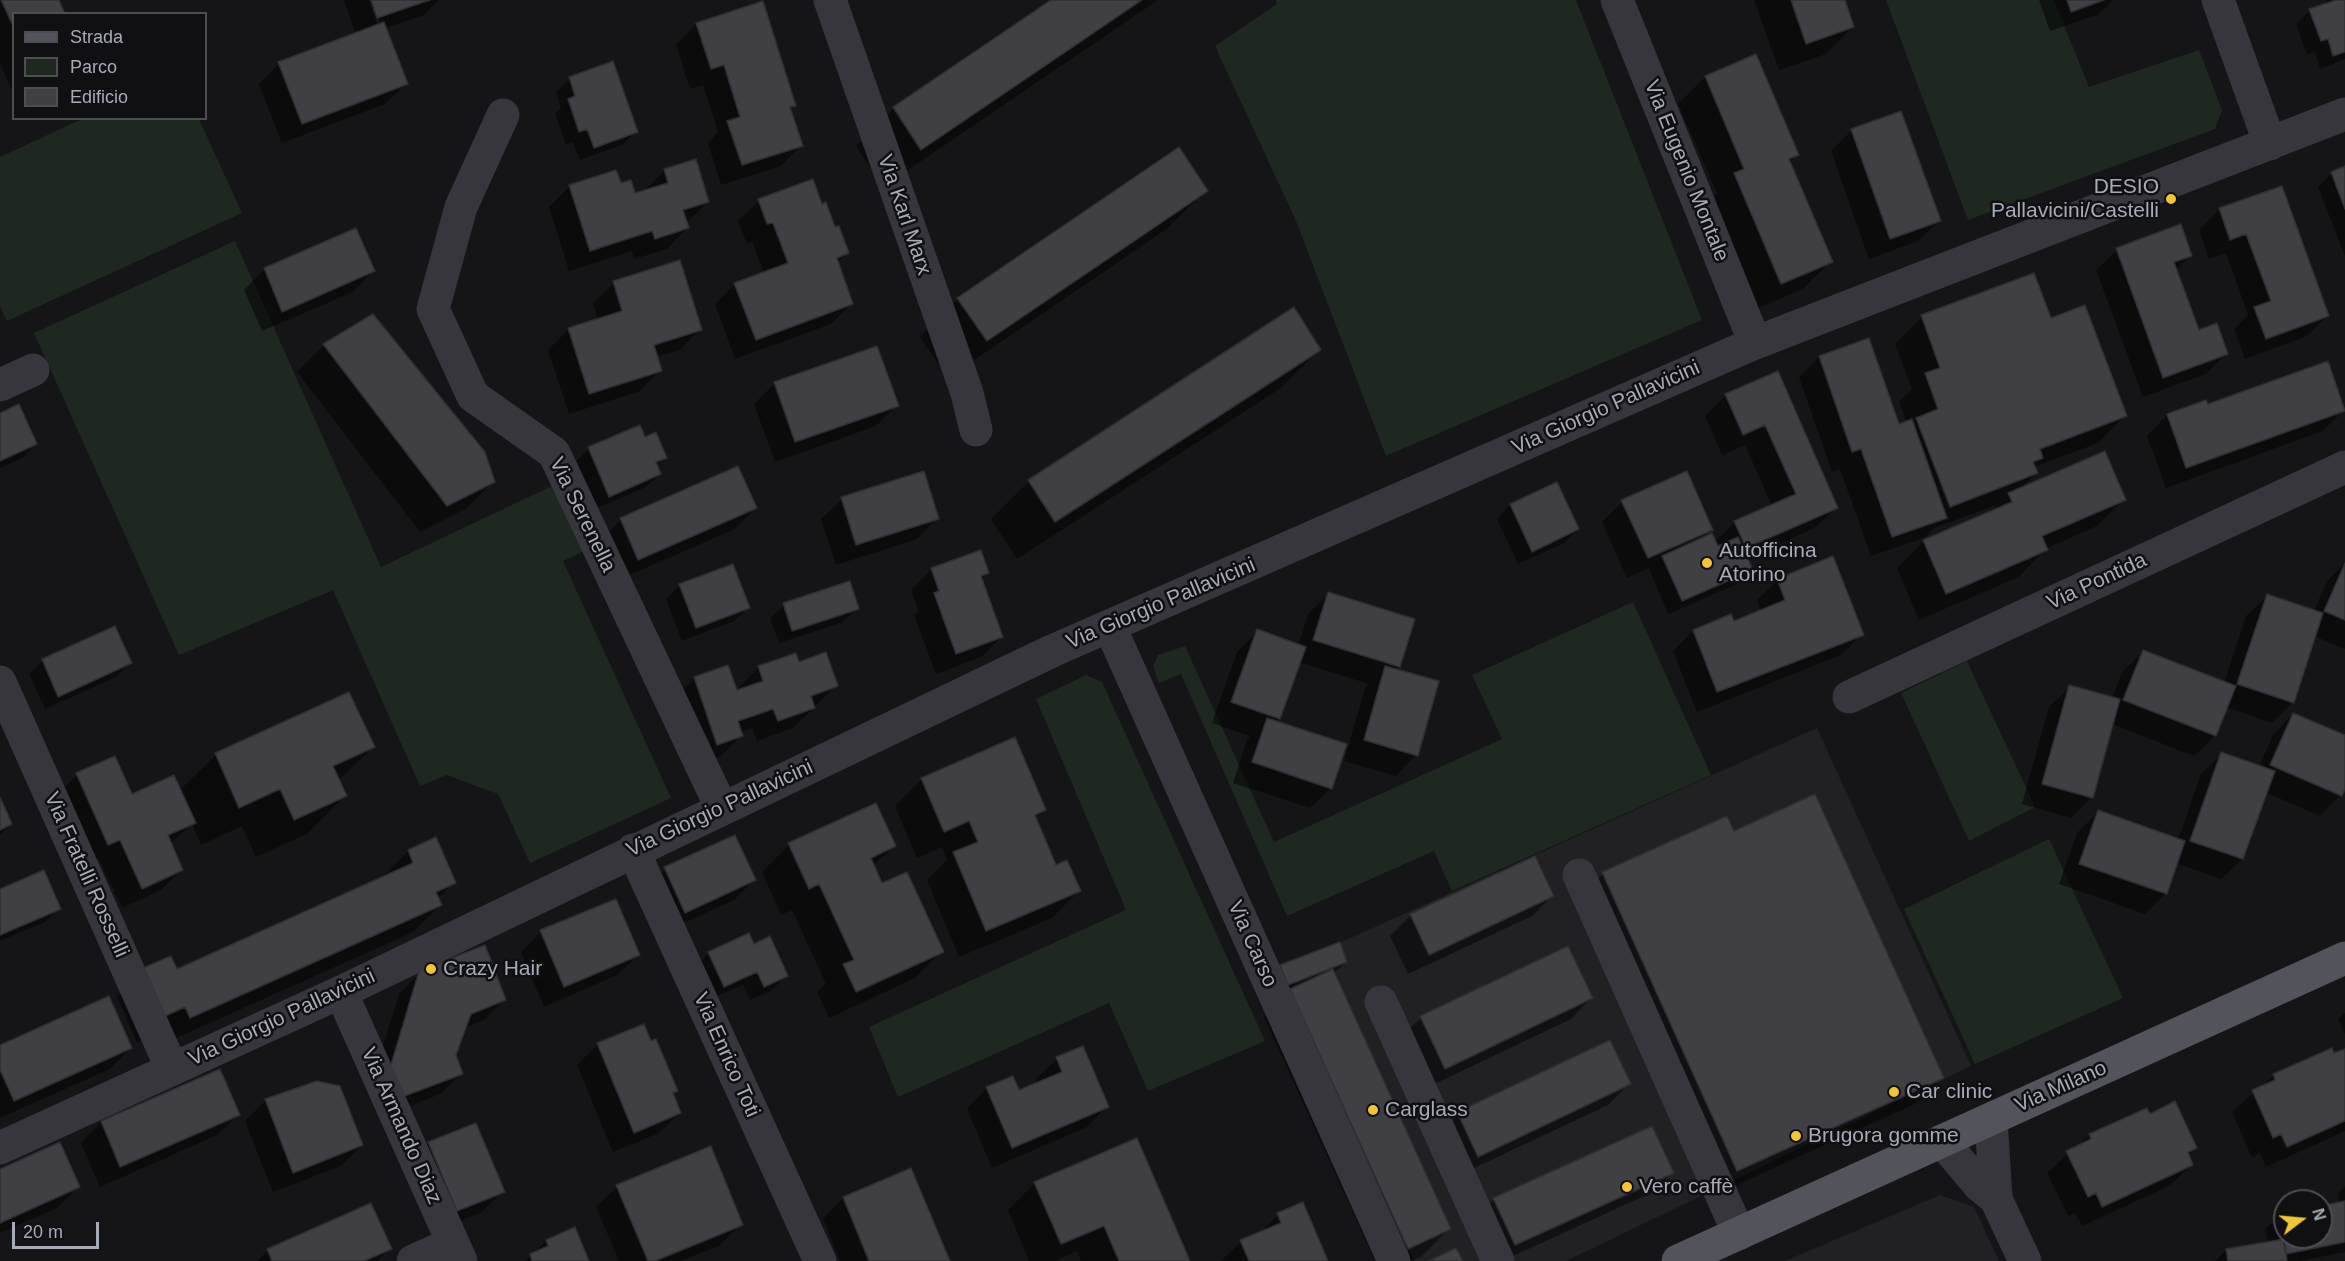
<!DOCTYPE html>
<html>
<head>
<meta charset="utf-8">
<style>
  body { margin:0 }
  #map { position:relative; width:2345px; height:1261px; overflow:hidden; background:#151517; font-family:Helvetica,sans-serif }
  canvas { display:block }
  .legend { position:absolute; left:12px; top:12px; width:195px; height:108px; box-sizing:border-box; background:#101012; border:2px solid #4c4e54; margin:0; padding:8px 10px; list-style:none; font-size:18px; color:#a7aab7 }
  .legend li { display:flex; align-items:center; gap:12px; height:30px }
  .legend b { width:30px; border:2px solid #4c4e54 }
  .north { position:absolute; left:2273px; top:1189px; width:60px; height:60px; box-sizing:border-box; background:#101012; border:2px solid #4c4e54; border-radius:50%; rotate:74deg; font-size:16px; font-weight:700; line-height:24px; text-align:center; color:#a7aab7 }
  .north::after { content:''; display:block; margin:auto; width:21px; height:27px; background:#f0c634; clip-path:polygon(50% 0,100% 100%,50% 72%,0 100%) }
  .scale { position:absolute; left:12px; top:1222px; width:87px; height:27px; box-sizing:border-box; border:3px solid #a7aab7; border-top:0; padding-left:8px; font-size:18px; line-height:21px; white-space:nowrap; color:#a7aab7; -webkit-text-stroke:4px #101012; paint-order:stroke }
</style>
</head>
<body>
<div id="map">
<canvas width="2345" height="1261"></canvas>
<ul class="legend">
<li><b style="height:8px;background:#52535b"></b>Strada</li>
<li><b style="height:16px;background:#1f2721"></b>Parco</li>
<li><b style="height:16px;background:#3f3f44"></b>Edificio</li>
</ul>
<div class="north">N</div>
<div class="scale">20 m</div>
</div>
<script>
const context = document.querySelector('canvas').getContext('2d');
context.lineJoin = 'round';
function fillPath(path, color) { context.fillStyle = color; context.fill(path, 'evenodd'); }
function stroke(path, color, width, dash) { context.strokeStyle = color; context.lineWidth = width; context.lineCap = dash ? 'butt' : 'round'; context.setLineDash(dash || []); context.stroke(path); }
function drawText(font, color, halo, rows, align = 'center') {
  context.font = font + ' Helvetica,sans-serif'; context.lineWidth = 5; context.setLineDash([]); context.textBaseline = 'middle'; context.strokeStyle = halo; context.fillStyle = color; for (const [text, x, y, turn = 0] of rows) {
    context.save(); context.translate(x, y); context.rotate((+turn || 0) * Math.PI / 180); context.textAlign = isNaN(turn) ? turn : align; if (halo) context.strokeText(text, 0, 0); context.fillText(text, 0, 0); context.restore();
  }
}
fillPath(new Path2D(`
  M1817,728L1971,1066L1566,1261H1414L1286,967Z
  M1940,1195L1974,1207L1999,1261H1785Z`), '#212124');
fillPath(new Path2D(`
  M1276,0H1576L1702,320L1386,456L1296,221L1215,46L1277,4Z
  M1886,0H2054L2089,87L2199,50L2222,110L2215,129L1968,220Z
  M84,118L199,119L242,213L7,321L0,306V157Z
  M235,241L381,567L554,485L584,551L563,561L671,798L530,863L498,794L447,775L420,786L333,590L179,655L34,333Z
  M1633,602L1711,775L1452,891L1434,851L1287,916L1181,674L1159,683L1153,666L1158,655L1185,646L1274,842L1502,739L1472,675Z
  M1967,661L2035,807L1969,841L1901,693Z
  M1086,675L1102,682L1265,1041L1148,1091L1109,1003L898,1097L869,1027L1126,910L1036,699Z
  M2049,839L2123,998L1975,1064L1904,909Z`), '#1f2721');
fillPath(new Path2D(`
  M0,0H57L14,14V94L0,64Z
  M344,0H369L378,26L381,25L372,0H439L424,15L385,28L406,84L385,104L282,143L259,84L279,64L356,35Z
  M1053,0H1158L883,187L856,146L894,108Z
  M1754,0H1843L1853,27L1826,54L1779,70Z
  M2039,0H2113L2099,14L2050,31Z
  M2327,0H2345V59L2320,69L2315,52L2307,54L2296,24L2310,11L2326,5Z
  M696,24L794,105L790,110L801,145L781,166L721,185L708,143L718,132L703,85L690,89L676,45Z
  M1755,56L1797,155L1789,163L1831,261L1804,288L1754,310L1708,202L1717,193L1678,104L1705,77Z
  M570,78L636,131L622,145L580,160L573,142L566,144L555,114L561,108L556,92Z
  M1852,130L1939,221L1918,241L1869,259L1831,151Z
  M2345,168V256L2318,187L2331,174Z
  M664,171L708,202L687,222V228L667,249L634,259L632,251L569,271L549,207L570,186L620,185L634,195L643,192Z
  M2281,187L2327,316L2307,336L2245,359L2234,329L2248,315L2226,253L2209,259L2199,230L2219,210Z
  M1206,190L1168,228L948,378L920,337L958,299Z
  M759,201L821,206L847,253L837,263L852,303L831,324L735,359L715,304L735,284L764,273L752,242L747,244L738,221Z
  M2180,226L2191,255L2175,271L2198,331L2226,354L2206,374L2143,397L2096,270L2117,250Z
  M265,269L373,271L353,292L262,331L244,290Z
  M614,283L700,329L680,350L656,357L660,370L640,391L569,414L548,350L569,329L598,320L593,303Z
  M1294,309L1319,350L1281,388L1017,559L991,519L1029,481Z
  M1922,317L2050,320L2125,416L2098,443L2034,467L2036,473L2020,489L2124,499L2097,526L2045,549L2019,577L1919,620L1897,568L1924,541L1990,512L1999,504L1934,528L1924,538L1871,556L1840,469L1832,472L1799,377L1819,357L1898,426L1907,423L1899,402L1912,389L1895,344Z
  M324,345L494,481L467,508L420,532L297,372Z
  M1777,373L1836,508L1815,528L1746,559L1751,570L1737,584L1668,614L1649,568L1627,578L1602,522L1622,502L1711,530L1701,540L1715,542L1734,523L1772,506L1745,445L1722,455L1705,416L1726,395Z
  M775,383L897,405L876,426L775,462L754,404Z
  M2207,406L2344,410L2323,431L2166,488L2147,436L2167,415Z
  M0,415L36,444L22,458L0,468Z
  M639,427L645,439L665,458L656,466L660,474L646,487L595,509L575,462L589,449Z
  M1556,484L1578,529L1564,543L1518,564L1497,519L1510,505Z
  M842,499L937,518L917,539L836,565L821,519Z
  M755,508L735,529L618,580L600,540L621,520Z
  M2345,563V649L2314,636L2293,702L2272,723L2226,707L2215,736L2194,756L2112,724L2092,797L2071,818L2022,804L2049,707L2070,687L2112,699L2122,672L2143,652L2224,683L2246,616L2267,596L2314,611L2327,581Z
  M932,569L987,573L981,579L1002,637L981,657L936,674L914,615L919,611L911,590Z
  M1778,580L1862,634L1841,655L1697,712L1673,651L1693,631L1733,622L1761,611L1757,600Z
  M680,585L748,608L734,621L682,641L666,599Z
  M1329,594L1399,666L1395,670L1416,755L1396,776L1344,761L1365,688L1369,684L1299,662L1279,719L1275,722L1331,788L1310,808L1233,783L1247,740L1250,736L1212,723L1237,652L1258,631L1298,646L1308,614Z
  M784,605L857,608L843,622L779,643L770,618Z
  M114,628L130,663L116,677L45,709L29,674L43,661Z
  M798,664L837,685L793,728L757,741L752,728L740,733L741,736L721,756L697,765L674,699L694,679L727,667L736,690L759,667Z
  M348,694L373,747L338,781L345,796L307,834L256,857L242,826L201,845L192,824L170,844L181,870L161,890L122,908L99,859L88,864L57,795L77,775L131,796L180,790L216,755Z
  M2293,714L2345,737V785L2340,795L2320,816L2265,792L2242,859L2221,879L2176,863L2166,893L2145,914L2059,884L2077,833L2098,812L2178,840L2201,774L2222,754L2259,767L2273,735Z
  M922,779L1045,810L1035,819L1055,867L1079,891L1052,918L959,957L927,880L947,860L942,847L917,858L895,806Z
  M0,801L11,824L0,835Z
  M1733,833L1942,1077L1915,1104L1710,1197L1576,901L1603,874Z
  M435,839L454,882L437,899L440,905L413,932L163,1044L158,1033L137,1042L117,997L144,970L176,971L381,879L408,851Z
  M789,845L894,846L873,866L882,885L942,951L915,978L829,1018L817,992L826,984L792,910L781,915L762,872Z
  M665,869L754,880L734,900L664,932L645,889Z
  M0,890L59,908L45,922L0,941Z
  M1552,896L1532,916L1408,974L1390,936L1411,915Z
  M541,932L638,955L617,975L544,1007L521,952Z
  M753,946L786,976L772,990L750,1000L743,985L710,999L695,967L709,953Z
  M1567,948L1591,998L1571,1019L1424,1089L1400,1038L1421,1018Z
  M1346,962L1333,974L1449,1229L1422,1256L1411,1261H1375L1264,1017L1289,992L1267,980L1281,966Z
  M420,973L504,1000L484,1020L464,1028L454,1055L461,1074L440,1094L382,1117L370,1089L399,994Z
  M2345,1013V1034L2338,1019Z
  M643,1026L676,1091L672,1095L680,1113L659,1133L613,1152L577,1065L597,1045Z
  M1609,1042L1629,1084L1608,1105L1457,1176L1437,1134L1458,1114Z
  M0,1047L130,1048L110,1069L0,1118Z
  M2345,1050V1131L2266,1167L2260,1153L2252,1158L2232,1112L2274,1075Z
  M1057,1059L1107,1106L1087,1127L992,1168L967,1109L987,1088L1019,1092L1038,1084L1036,1079Z
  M219,1071L238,1115L217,1135L100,1187L81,1143L101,1122Z
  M317,1082L362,1145L341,1166L273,1192L245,1121L265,1101Z
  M2147,1110L2150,1116L2195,1148L2188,1155L2191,1165L2171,1185L2082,1226L2075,1213L2068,1216L2047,1173L2089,1135Z
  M1136,1140L1188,1261H1081L1077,1251L1055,1261H1029L1008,1210L1035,1183Z
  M429,1143L503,1191L482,1212L436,1231L409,1164Z
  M911,1170L948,1261H840L823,1219L843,1198Z
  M0,1171L78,1187L57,1208L0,1233Z
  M1672,1173L1651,1193L1502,1261L1474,1220L1494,1199Z
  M2345,1186V1252L2300,1261H2215L2226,1250L2268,1243L2265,1229L2279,1216L2285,1215V1237H2321V1207L2340,1203L2338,1193Z
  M617,1187L741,1224L720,1245L681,1261H619L596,1207Z
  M1278,1215L1327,1261H1221L1241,1242L1259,1234Z
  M546,1241L587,1261H525Z
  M390,1249L377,1261H257L268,1250Z`), '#0007');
const building = new Path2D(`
  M1,0H59L65,14H14V28Z
  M371,0H430L377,18Z
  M1051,0H1142L921,150L893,107Z
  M1791,0H1845L1854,27L1806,44Z
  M2067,0H2104L2071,12Z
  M2336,0H2345V52L2333,56L2328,39L2321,41L2309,9Z
  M763,1L796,106L790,107L803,146L742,165L727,121L740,117L724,65L711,69L696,23Z
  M384,22L408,84L302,124L278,62Z
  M1756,54L1799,155L1789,159L1833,262L1781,284L1734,173L1744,169L1705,76Z
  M613,61L638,132L594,148L587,129L579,132L568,99L575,96L569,77Z
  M1901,111L1941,221L1890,239L1851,129Z
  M1179,147L1208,191L987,341L957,298Z
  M696,159L709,202L683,210L689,228L655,239L652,231L590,251L569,185L616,170L621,183L631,180L635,193L668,183L664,169Z
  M2345,166V209L2331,172Z
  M813,179L822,204L826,202L835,227L839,226L849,253L837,258L853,304L756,340L734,283L788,263L773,223L767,224L758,199Z
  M2282,186L2329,316L2266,339L2254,307L2271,301L2246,234L2230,240L2219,208Z
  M2181,224L2192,256L2174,262L2199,330L2217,323L2228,354L2163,378L2116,248Z
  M356,228L375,271L282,312L264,268Z
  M680,260L702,330L654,345L662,371L589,394L568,328L622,311L613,281Z
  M2034,273L2051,318L2085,305L2127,416L2040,449L2043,458L2033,462L2038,473L1950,507L1916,418L1938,409L1925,373L1940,368L1921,315Z
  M1294,307L1321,350L1055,522L1028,480Z
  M373,314L485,452L495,482L447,506L323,344Z
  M1869,338L1899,424L1912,419L1947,518L1892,537L1861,449L1852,452L1819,356Z
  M877,346L899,406L795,442L774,382Z
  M2328,361L2345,411L2186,468L2167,414L2206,400L2208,404Z
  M1778,371L1838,508L1746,548L1734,521L1796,494L1765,425L1743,435L1725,394Z
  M19,404L37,444L0,461V413Z
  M640,425L645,437L656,432L667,458L656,462L661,474L609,497L588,447Z
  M2105,451L2126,500L2042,536L2048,550L1946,594L1923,540L2012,502L2008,493Z
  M738,466L757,508L638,560L620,518Z
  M924,471L939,519L856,545L841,497Z
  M1687,471L1713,530L1648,558L1621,500Z
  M1557,482L1579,529L1532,552L1510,504Z
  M1712,533L1718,546L1738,537L1753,570L1682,601L1662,556Z
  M981,550L989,573L981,576L1003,637L956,654L934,593L939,591L931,568Z
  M1833,556L1864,635L1717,692L1693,630L1731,614L1734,621L1785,600L1777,579Z
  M2345,563V620L2324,611Z
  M733,564L750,608L696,628L679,584Z
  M850,581L859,609L792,631L783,603Z
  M1328,592L1415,619L1400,667L1313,640Z
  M2267,594L2323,613L2294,703L2237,684Z
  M115,626L132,663L58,697L42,659Z
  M1257,629L1306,647L1280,719L1231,702Z
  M2143,650L2236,686L2216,736L2123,700Z
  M826,652L838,686L811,696L815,708L778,721L773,709L738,721L743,736L717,745L694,677L728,665L737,690L763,681L758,666L796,653L799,662Z
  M1385,666L1439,681L1418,756L1364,740Z
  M2069,685L2120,699L2093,798L2042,784Z
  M349,692L375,747L333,766L347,796L294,820L280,789L239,808L215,753Z
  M2293,713L2345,735V789L2342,796L2270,765Z
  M1267,718L1347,744L1332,789L1252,762Z
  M1015,737L1046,810L1035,815L1056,865L1067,860L1081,891L986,931L953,852L978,842L969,821L944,832L921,778Z
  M2221,752L2275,771L2243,859L2190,841Z
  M115,756L132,794L174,775L196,823L168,835L183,870L142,889L120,840L108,845L76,773Z
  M1815,794L1944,1078L1737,1171L1602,872L1727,816L1734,831Z
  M0,797L12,824L0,830Z
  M876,803L896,846L871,858L882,883L907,872L944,952L856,992L843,964L854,960L819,884L809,889L788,843Z
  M2098,810L2185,841L2167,894L2079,864Z
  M735,835L756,880L685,913L664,867Z
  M436,837L456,883L436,892L442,905L190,1018L185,1007L165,1016L143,968L171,956L177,969L413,863L408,850Z
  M1535,856L1554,896L1429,955L1410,914Z
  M44,870L61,909L0,935V889Z
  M616,899L640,955L564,987L540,930Z
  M749,933L754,944L770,936L788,976L764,987L757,972L724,987L708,952Z
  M1340,942L1347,962L1288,985L1280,965Z
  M485,945L506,1000L471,1014L456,1055L463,1074L402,1097L390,1068L419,971Z
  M1568,946L1593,998L1445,1069L1420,1016Z
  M1333,969L1451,1229L1408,1249L1290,989Z
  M109,996L132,1048L14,1101L0,1070V1045Z
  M644,1024L651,1041L656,1039L678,1091L673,1093L681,1113L634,1133L597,1043Z
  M1610,1040L1631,1084L1478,1157L1457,1112Z
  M1083,1046L1109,1107L1012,1148L986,1087L1013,1076L1019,1090L1062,1072L1056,1057Z
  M2332,1048L2334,1053L2345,1049V1121L2287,1147L2281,1134L2273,1138L2252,1090L2275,1080L2273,1074Z
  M220,1069L240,1115L120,1167L101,1121Z
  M317,1081L340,1086L363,1145L293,1173L265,1099Z
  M2175,1101L2197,1148L2188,1152L2193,1165L2102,1207L2096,1193L2088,1197L2066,1151L2091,1139L2089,1134L2147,1108L2150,1114Z
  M476,1123L505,1192L457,1211L428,1142Z
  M1652,1126L1674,1173L1515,1245L1493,1198Z
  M1137,1138L1190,1261H1119L1104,1226L1061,1244L1034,1182Z
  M60,1142L80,1187L0,1223V1169Z
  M711,1146L743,1225L655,1261H648L616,1185Z
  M911,1168L950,1261H869L843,1197Z
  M2345,1201V1242L2286,1254L2278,1214L2285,1213V1237H2321V1206Z
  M1303,1202L1328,1261H1249L1240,1240L1281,1223L1277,1213Z
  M371,1203L392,1249L364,1261H272L267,1249Z
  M575,1227L589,1261H532L530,1254L548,1246L546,1240Z
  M2284,1239L2287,1261H2228L2226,1249Z
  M1456,1248L1463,1261H1429Z`);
fillPath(building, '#3f3f44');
stroke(building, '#2f2f33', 1.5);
stroke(new Path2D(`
  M830,0L967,393L976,430
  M1617,0L1755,343
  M2218,0L2270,144
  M503,115L461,207L433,309L473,396L554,453L722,809
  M0,385L33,370
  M1110,627L1394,1261
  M0,682L172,1069
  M1849,697L2345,467
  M633,850L820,1261
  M1579,875L1739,1234
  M341,992L461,1261
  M1381,1002L1498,1261
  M1991,1119L1996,1199L2025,1261
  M1942,1141L1980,1186L1996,1199
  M0,1148L341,992L1052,651L1755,343L2345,114
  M413,1261L453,1243`), '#36363c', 33);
stroke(new Path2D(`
  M1678,1261L2345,958`), '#52535b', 33);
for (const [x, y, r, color] of [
  [2171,199,6,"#f0c634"],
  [1707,563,6,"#f0c634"],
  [431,969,6,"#f0c634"],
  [1894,1092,6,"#f0c634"],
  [1373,1110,6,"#f0c634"],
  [1796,1136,6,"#f0c634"],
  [1627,1187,6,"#f0c634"]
]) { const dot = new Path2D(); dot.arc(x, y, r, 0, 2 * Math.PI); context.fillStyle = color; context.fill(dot); stroke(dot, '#101012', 2); }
drawText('21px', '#a7aab7', '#101012', [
  ["Via Eugenio Montale",1686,171,68],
  ["Via Karl Marx",904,215,71],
  ["Via Giorgio Pallavicini",1606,408,-24],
  ["Via Serenella",582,515,64],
  ["Via Pontida",2097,582,-25],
  ["Via Giorgio Pallavicini",1161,604,-23],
  ["Via Giorgio Pallavicini",720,809,-25],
  ["Via Fratelli Rosselli",86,875,66],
  ["Via Carso",1252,944,66],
  ["Via Giorgio Pallavicini",282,1018,-25],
  ["Via Enrico Toti",726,1055,66],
  ["Via Milano",2061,1087,-24],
  ["Via Armando Diaz",401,1126,66]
]);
drawText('21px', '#a7aab7', '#101012', [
  ["DESIO",2159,187,"right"],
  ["Pallavicini/Castelli",2159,211,"right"],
  ["Autofficina",1719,551],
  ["Atorino",1719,575],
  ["Crazy Hair",443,969],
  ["Car clinic",1906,1092],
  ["Carglass",1385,1110],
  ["Brugora gomme",1808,1136],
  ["Vero caffè",1639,1187]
], 'left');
</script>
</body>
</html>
